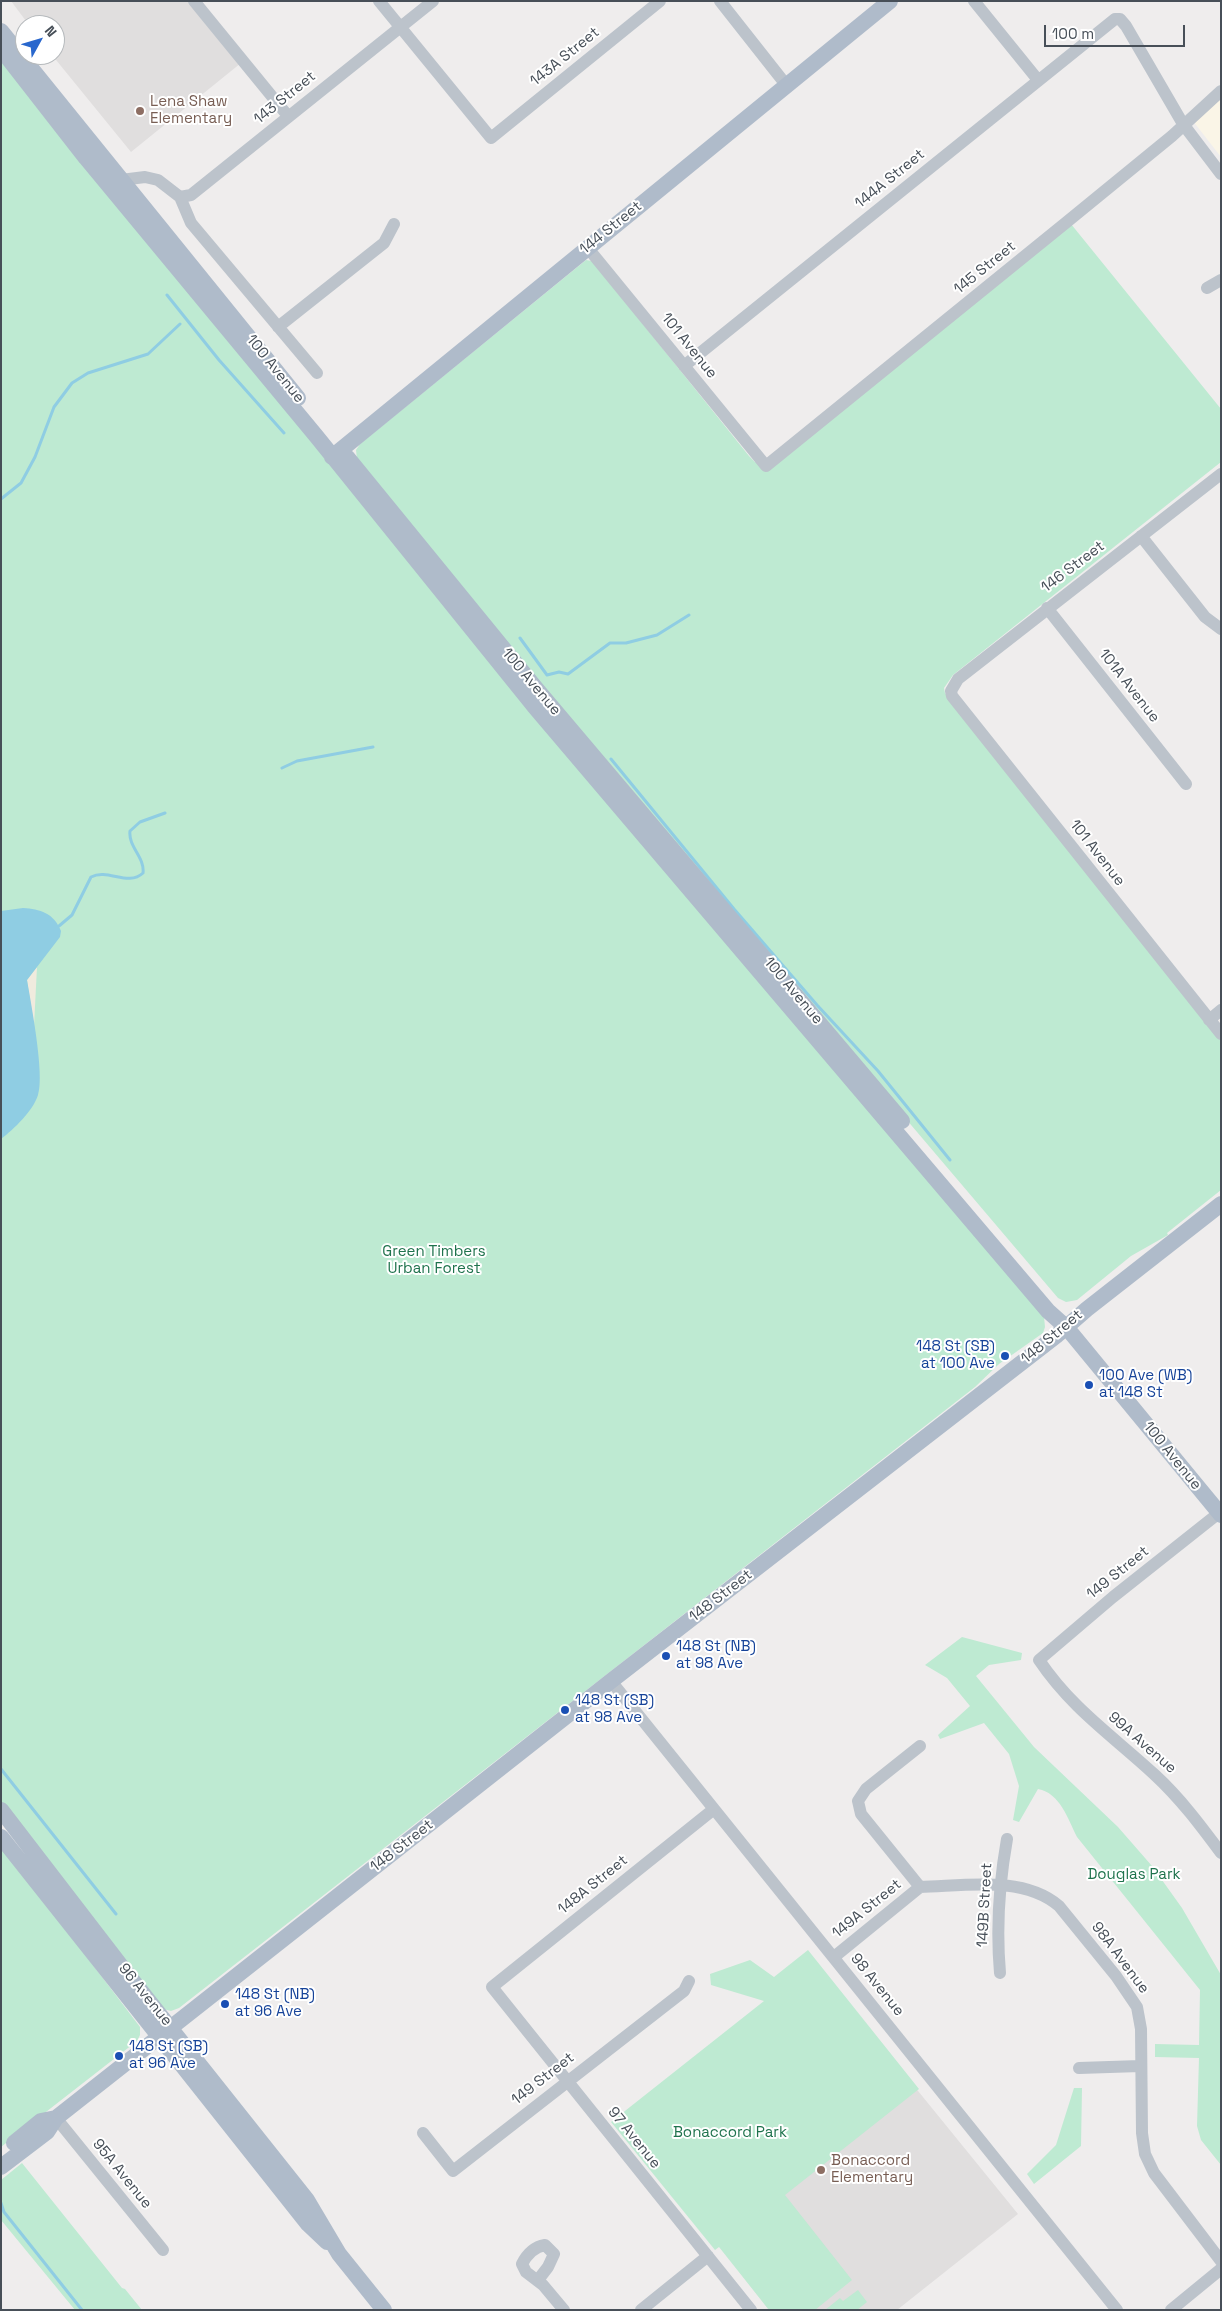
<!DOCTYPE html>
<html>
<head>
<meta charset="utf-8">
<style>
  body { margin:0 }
  #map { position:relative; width:1222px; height:2311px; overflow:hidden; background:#efeded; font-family:"Space Grotesk",sans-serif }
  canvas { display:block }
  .frame { position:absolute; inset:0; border:2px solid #474f58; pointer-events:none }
  .north { position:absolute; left:15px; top:15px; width:50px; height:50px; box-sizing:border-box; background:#fff; border:1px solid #b5b9bc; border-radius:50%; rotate:51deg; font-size:14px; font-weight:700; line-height:20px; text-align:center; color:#474f58 }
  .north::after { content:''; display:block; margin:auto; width:18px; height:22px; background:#2967cd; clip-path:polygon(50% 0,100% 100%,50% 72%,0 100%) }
  .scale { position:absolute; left:1044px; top:25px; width:141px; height:22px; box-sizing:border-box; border:2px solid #474f58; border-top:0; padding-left:6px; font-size:15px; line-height:18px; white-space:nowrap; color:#474f58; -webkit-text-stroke:4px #fff; paint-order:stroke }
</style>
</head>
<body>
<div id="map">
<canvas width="1222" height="2311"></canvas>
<div class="frame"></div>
<div class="north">N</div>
<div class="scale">100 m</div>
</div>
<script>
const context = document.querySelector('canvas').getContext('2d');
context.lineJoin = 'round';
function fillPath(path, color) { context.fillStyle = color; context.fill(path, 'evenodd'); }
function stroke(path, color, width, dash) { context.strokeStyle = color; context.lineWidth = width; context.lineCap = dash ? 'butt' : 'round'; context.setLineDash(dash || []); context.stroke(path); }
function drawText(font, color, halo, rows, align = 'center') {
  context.font = font + ' "Space Grotesk",sans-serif'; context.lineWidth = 4; context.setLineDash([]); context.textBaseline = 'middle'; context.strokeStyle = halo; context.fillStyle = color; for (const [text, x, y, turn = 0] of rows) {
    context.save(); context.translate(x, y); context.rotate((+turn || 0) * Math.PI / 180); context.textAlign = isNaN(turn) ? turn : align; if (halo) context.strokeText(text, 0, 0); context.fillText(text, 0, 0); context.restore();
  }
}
fillPath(new Path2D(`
  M1221,99V157L1193,121Z`), '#faf5e7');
fillPath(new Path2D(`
  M11,1H189L241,63L131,152L52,55H55V25H29Z
  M819,1969L1018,2214L897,2310H769L626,2126Z`), '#e0dede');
fillPath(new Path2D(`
  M1,56L1044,1317L1045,1327L1043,1333L999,1364L975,1387L179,2008L171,2011L163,2009L1,1804Z
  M1071,224L1221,409V462L953,675L944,688L945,693L1221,1037V1190L1167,1233L1168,1235L1131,1256L1077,1300L1066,1302L1058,1298L647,814L357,459L356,450L360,444L586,260L592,261L597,267L749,456L755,462L761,463Z
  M962,1637L1022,1653L1021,1660L989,1665L976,1676L1034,1747L1118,1827L1152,1866L1182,1908L1221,1975V2165L1201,2140L1197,2126L1199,2058L1155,2057V2044L1199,2045L1200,1990L1077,1837C1068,1819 1060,1793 1038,1789L1019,1822L1013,1820L1019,1786L1009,1754L984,1723L940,1739L938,1735L970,1706L947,1678L925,1665Z
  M1,1844L140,2027V2035L137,2041L1,2147Z
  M808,1950L919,2089L785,2195L852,2280L815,2310H769L719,2247L715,2250L611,2122L764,2001L711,1985L710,1974L750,1960L774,1977Z
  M1074,2088H1082L1081,2146L1034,2184L1027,2174L1056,2145Z
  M22,2163L122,2288L125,2289L142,2310H75L1,2220V2180Z
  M858,2290L867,2302L857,2310H825L840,2298L843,2301Z`), '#beead2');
fillPath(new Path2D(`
  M37,967L34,1026L27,980Z`), '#f0ebde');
fillPath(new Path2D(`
  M23,908C40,909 54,913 61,931L60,937L27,980C31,1003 45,1076 38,1095C33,1111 14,1129 1,1139V911Z`), '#8fcde3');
stroke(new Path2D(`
  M167,295L219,360L284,433
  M1,499L21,483L35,457L54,407L72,383L88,373L148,354L180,324
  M520,638L547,675L559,672L568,674L610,643H626L657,635L689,615
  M611,759L734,909L817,1005L878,1071L950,1160
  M282,768L297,761L373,747
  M59,926L72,915L91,877C108,868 128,887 143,873C145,857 128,847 130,831L140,822L165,813
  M1,1769L116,1914
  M1,2203L4,2212L82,2310`), '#8fcde3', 3);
stroke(new Path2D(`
  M194,1L288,116
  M379,1L491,138L660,1
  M720,1L787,86
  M974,1L1038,80
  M121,180L145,177L158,180L180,197L191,195L433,1
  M180,197L191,223L317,373
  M587,247L766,466L1068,221L1172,136L1221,91
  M1207,288L1221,280
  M278,327L384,243L394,224
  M684,366L1115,19H1120L1126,26L1183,124L1221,174
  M1221,474L958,679L951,691L952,696L1221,1034
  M1141,536L1205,617L1221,629
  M1047,608L1186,784
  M1209,1020L1221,1010
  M1219,1513L1113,1597L1039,1660C1072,1709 1113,1736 1155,1775C1180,1798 1201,1826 1221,1853
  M611,1681L1117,2310
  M714,1809L492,1987L751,2310
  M920,1887C964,1886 1023,1875 1059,1906L1116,1976L1137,2007L1141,2029L1142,2133L1145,2154L1154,2173L1221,2261
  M920,1887L861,1814L858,1801L866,1789L920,1746
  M834,1957L920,1887
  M1000,1973C996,1927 999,1884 1007,1839
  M1079,2068L1140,2066
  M56,2118L163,2250
  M423,2133L453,2171L684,1991L689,1981
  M538,2280L548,2267L554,2254L545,2245C534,2247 527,2254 522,2264L526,2272L543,2285L564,2310
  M641,2310L708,2256
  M1171,2310L1221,2269`), '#bcc3cb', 12);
stroke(new Path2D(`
  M1,31L298,398
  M1,49L86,158L317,437L534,706L1048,1311L1067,1328L1221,1515
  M332,457L890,1
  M347,457L534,686L902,1121
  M1,1810L124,1970L307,2200L339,2254L384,2310
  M1,1837L308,2224L327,2242
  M14,2143L41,2121L56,2118
  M1,2167L47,2132L56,2118L611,1681L1056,1336L1087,1309L1221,1204`), '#afbbca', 16);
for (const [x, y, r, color] of [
  [140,111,5,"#8d6e63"],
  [1005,1356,5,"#1a4fb4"],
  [1089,1385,5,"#1a4fb4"],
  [666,1656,5,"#1a4fb4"],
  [565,1710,5,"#1a4fb4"],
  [225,2004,5,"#1a4fb4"],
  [119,2056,5,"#1a4fb4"],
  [821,2170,5,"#8d6e63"]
]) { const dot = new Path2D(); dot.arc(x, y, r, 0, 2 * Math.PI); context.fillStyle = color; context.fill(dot); stroke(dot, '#fff', 2); }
drawText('15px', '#474f58', '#fff', [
  ["143A Street",565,57,-39],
  ["143 Street",285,98,-39],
  ["144A Street",890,179,-39],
  ["144 Street",611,228,-39],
  ["145 Street",985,268,-39],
  ["101 Avenue",689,346,51],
  ["100 Avenue",275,369,51],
  ["146 Street",1073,567,-37],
  ["100 Avenue",531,682,50],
  ["101A Avenue",1129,686,52],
  ["101 Avenue",1097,853,52],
  ["100 Avenue",793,991,50],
  ["148 Street",1052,1337,-40],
  ["100 Avenue",1172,1456,51],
  ["149 Street",1118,1573,-39],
  ["148 Street",721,1596,-38],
  ["99A Avenue",1142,1743,41],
  ["148 Street",402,1846,-38],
  ["148A Street",593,1885,-39],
  ["149B Street",985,1905,-87],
  ["149A Street",867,1909,-39],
  ["98A Avenue",1120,1958,53],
  ["98 Avenue",877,1985,51],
  ["96 Avenue",145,1995,51],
  ["149 Street",543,2079,-38],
  ["97 Avenue",634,2138,51],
  ["95A Avenue",122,2174,51]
]);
drawText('15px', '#785e54', '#fff', [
  ["Lena Shaw",150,102],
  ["Elementary",150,119],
  ["Bonaccord",831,2161],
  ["Elementary",831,2178]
], 'left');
drawText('15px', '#1f734d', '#fff', [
  ["Green Timbers",434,1252],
  ["Urban Forest",434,1269],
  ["Douglas Park",1134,1875],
  ["Bonaccord Park",730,2133]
]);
drawText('15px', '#164399', '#fff', [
  ["148 St (SB)",995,1347,"right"],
  ["at 100 Ave",995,1364,"right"],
  ["100 Ave (WB)",1099,1376],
  ["at 148 St",1099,1393],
  ["148 St (NB)",676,1647],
  ["at 98 Ave",676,1664],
  ["148 St (SB)",575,1701],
  ["at 98 Ave",575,1718],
  ["148 St (NB)",235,1995],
  ["at 96 Ave",235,2012],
  ["148 St (SB)",129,2047],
  ["at 96 Ave",129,2064]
], 'left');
</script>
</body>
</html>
